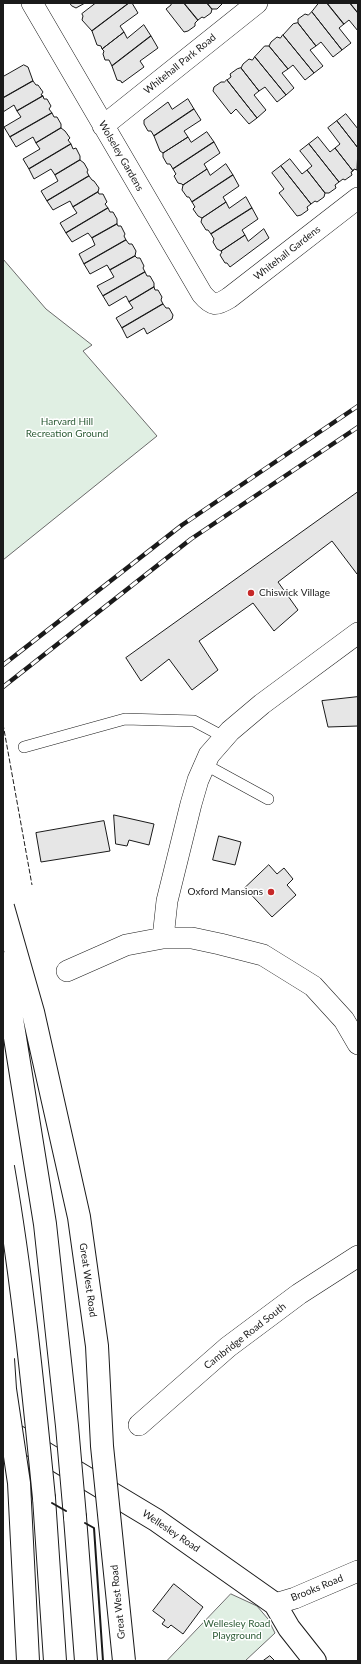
<!DOCTYPE html>
<html>
<head>
<meta charset="utf-8">
<style>
  body { margin:0 }
  #map { position:relative; width:361px; height:1664px; overflow:hidden; background:#fff; font-family:Lato,sans-serif }
  canvas { display:block }
  .frame { position:absolute; inset:0; border:4px solid #1a1a1a; pointer-events:none }
</style>
</head>
<body>
<div id="map">
<canvas width="361" height="1664"></canvas>
<div class="frame"></div>
</div>
<script>
const context = document.querySelector('canvas').getContext('2d');
context.lineJoin = 'round';
function fillPath(path, color) { context.fillStyle = color; context.fill(path, 'evenodd'); }
function stroke(path, color, width, dash) { context.strokeStyle = color; context.lineWidth = width; context.lineCap = dash ? 'butt' : 'round'; context.setLineDash(dash || []); context.stroke(path); }
function drawText(font, color, halo, rows, align = 'center') {
  context.font = font + ' Lato,sans-serif'; context.lineWidth = 3; context.setLineDash([]); context.textBaseline = 'middle'; context.strokeStyle = halo; context.fillStyle = color; for (const [text, x, y, turn = 0] of rows) {
    context.save(); context.translate(x, y); context.rotate((+turn || 0) * Math.PI / 180); context.textAlign = isNaN(turn) ? turn : align; if (halo) context.strokeText(text, 0, 0); context.fillText(text, 0, 0); context.restore();
  }
}
const green = new Path2D(`
  M3,259L46,309L92,345L83,351L157,436L3,560Z
  M231,1594L257,1606L268,1619L275,1633L245,1661H167Z`);
fillPath(green, '#e0efe3');
stroke(green, '#6a6a6a', 1);
const building = new Path2D(`
  M70,3H85L76,8L72,6Z
  M96,3H129L92,31L82,20L83,16L82,14Z
  M129,3H132L138,13L120,26L124,32L102,49L101,46L97,45L92,31Z
  M170,3H184L198,20L195,23V26L188,31L184,32L166,9L171,5Z
  M184,3H207L212,9L211,13L204,18L202,17L198,20Z
  M207,3H223L217,9H212Z
  M319,3H327L344,24L339,28L351,43L342,50L312,12Z
  M327,3H350L358,13V31L349,20L344,24Z
  M350,3H358V13Z
  M312,12L342,50L333,57L321,42L316,46L298,23V19L305,14L308,15Z
  M298,23L316,46L310,50L323,66L314,73L283,35L293,24Z
  M144,25L151,36L112,66L109,60H105L103,54L104,51L102,49L124,32L127,38Z
  M283,35L314,73L305,80L293,65L288,69L269,46L271,42L277,37L280,38Z
  M151,36L158,48L140,61L144,67L122,83L121,81L117,80L112,66Z
  M265,46H269L288,69L282,73L294,88L286,95L255,57Z
  M255,57L286,95L277,102L265,87L259,91L241,68L243,64L249,59L252,60Z
  M24,65L28,67L33,81L3,98V77Z
  M241,68L259,91L254,95L266,110L257,118L227,80L231,77L230,74L237,69Z
  M227,80L257,118L249,124L236,109L231,114L213,91L214,87L221,82H224Z
  M33,81L36,85H38L43,92L41,95L43,96L17,111L14,105L3,112V98Z
  M43,96L44,99H47L51,106L49,109L52,113L10,137L4,127L21,117L17,111Z
  M188,99L194,109L154,136L151,131H148L144,124V120L168,102L172,109Z
  M194,109L201,120L184,131L188,137L163,153L160,151L154,136Z
  M52,113L54,117H57L61,124V128L36,143L33,137L16,147L10,137Z
  M346,114L358,129V148L337,121Z
  M337,121L358,148L357,170L354,169L353,171L335,148L340,144L328,128Z
  M61,128L65,131L70,138L68,140L71,144L29,169L23,159L40,149L36,143Z
  M207,132L214,142L173,169L170,164H167L163,157V153L188,137L191,142Z
  M318,137L330,152L335,148L353,171L351,172L352,175L345,180L343,179L339,182L309,144Z
  M214,142L220,153L204,164L207,169L183,185L182,184L178,183L174,176L176,174L173,169Z
  M71,144L73,149L76,148L80,156V160L55,175L51,169L34,179L29,169Z
  M309,144L339,182L335,185L336,188L329,193H325L307,170L312,166L300,151Z
  M290,159L302,174L307,170L325,193L324,197L317,202L315,201L311,204L281,166Z
  M80,160L84,163L88,170L87,172L89,176L47,201L41,191L58,181L55,175Z
  M226,164L233,175L192,202L189,197H187L182,190L183,185L207,169L210,175Z
  M281,166L311,204L307,207L308,210L301,215L297,216L279,193L284,189L272,173Z
  M233,175L239,186L223,197L226,202L202,218L198,216L193,209L195,207L192,202Z
  M89,176L92,180L94,181L99,188L98,192L73,207L70,201L53,210L47,201Z
  M98,192L99,194H103L107,202L105,204L108,208L66,233L60,223L77,213L73,207Z
  M246,197L252,208L211,234L208,230H206L201,222L202,218L226,202L229,208Z
  M108,208L110,212H113L117,219V224L92,238L88,233L72,242L66,233Z
  M252,208L258,219L242,230L245,235L221,251L217,249L213,242L214,239L211,234Z
  M117,224L118,226H121L125,234L124,236L126,240L84,264L79,254L95,245L92,238Z
  M264,229L269,238L230,267L227,263H225L220,255L222,252L221,251L245,235L248,241Z
  M126,240L129,244H132L136,251L135,256L110,270L107,265L90,274L84,264Z
  M135,256L137,258H140L144,266L143,268L145,272L103,296L97,286L114,277L110,270Z
  M145,272L147,276H150L154,283V287L129,302L126,296L109,306L103,296Z
  M154,287L155,290H158L162,297L161,300L163,304L122,328L116,318L133,308L129,302Z
  M163,304L166,308H169L173,315L172,319L147,334L144,328L127,338L122,328Z
  M358,492V573L357,574L332,541L278,582L298,610L274,631L253,603L199,641L218,670L192,690L169,659L141,681L126,658Z
  M358,697V726L328,727L322,701Z
  M114,815L154,824L149,845L129,840L127,846L116,844Z
  M104,821L110,851L41,862L36,833Z
  M219,836L241,842L235,865L213,860Z
  M269,865L277,874L284,868L293,879L287,885L296,895L272,917L245,888Z
  M174,1584L203,1607L183,1634L171,1625L168,1628L162,1624L165,1620L153,1611Z
  M270,1656L275,1661H263Z`);
fillPath(building, '#e6e6e6');
stroke(building, '#1a1a1a', 1);
const lane = new Path2D(`
  M24,747L125,719L194,721L224,737
  M204,764L268,799`);
const street = new Path2D(`
  M32,3L202,294C212,306 216,306 229,298L358,198
  M103,126L257,3
  M163,938L167,901L191,804L198,780L209,755L230,731L262,704L358,633
  M67,971L126,945L163,938H192L220,944L263,955L313,986L344,1020L358,1044
  M139,1425L228,1347L299,1294L358,1256
  M275,1604L295,1598L358,1571`);
const primary = new Path2D(`
  M3,1428L156,1520L275,1604L289,1628L315,1661`);
const highway = new Path2D(`
  M44,1498L55,1661
  M75,1517L86,1661`);
stroke(lane, '#1a1a1a', 12);
stroke(street, '#1a1a1a', 22);
stroke(primary, '#1a1a1a', 24);
stroke(highway, '#1a1a1a', 24);
stroke(lane, '#fff', 11);
stroke(street, '#fff', 21);
stroke(primary, '#fff', 22);
stroke(highway, '#fff', 22);
const rail = new Path2D(`
  M3,665L182,525L358,406
  M3,687L191,539L358,427`);
stroke(rail, '#1a1a1a', 4.5);
stroke(rail, '#fff', 3, [9]);
const highwayBridge = new Path2D(`
  M3,907L33,1012L79,1217L97,1346L102,1446L124,1661
  M3,963L45,1224L67,1426L75,1517
  M3,1167C22,1276 33,1387 44,1498
  M3,1359L5,1389L19,1483L28,1661`);
stroke(highwayBridge, '#1a1a1a', 24, []);
stroke(highwayBridge, '#fff', 22);
stroke(new Path2D(`
  M3,724L32,885`), '#1a1a1a', 1, [5, 2]);
stroke(new Path2D(`
  M52,1503L66,1511
  M85,1523L94,1528L103,1661`), '#1a1a1a', 2);
for (const [x, y, r, color] of [
  [251,593,4,"#c62828"],
  [271,892,4,"#c62828"]
]) { const dot = new Path2D(); dot.arc(x, y, r, 0, 2 * Math.PI); context.fillStyle = color; context.fill(dot); stroke(dot, '#fff', 1.5); }
drawText('10px', '#1a1a1a', '#fff', [
  ["Whitehall Park Road",180,64,-39],
  ["Wolseley Gardens",121,156,60],
  ["Whitehall Gardens",287,253,-38],
  ["Great West Road",88,1280,82],
  ["Cambridge Road South",245,1336,-38],
  ["Wellesley Road",171,1531,34],
  ["Brooks Road",317,1588,-22],
  ["Great West Road",118,1602,-96]
]);
drawText('10px', '#2b5a34', '#fff', [
  ["Harvard Hill",67,422],
  ["Recreation Ground",67,434],
  ["Wellesley Road",237,1624],
  ["Playground",237,1636]
]);
drawText('10px', '#1a1a1a', '#fff', [
  ["Chiswick Village",259,593],
  ["Oxford Mansions",263,892,"right"]
], 'left');
</script>
</body>
</html>
